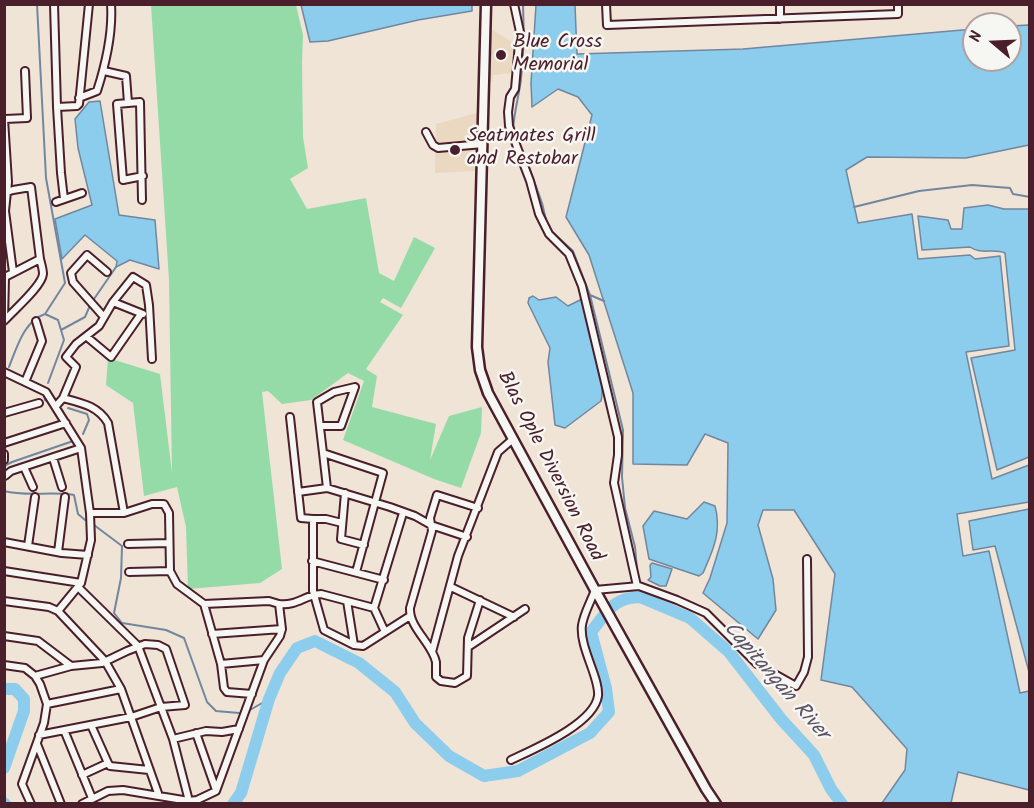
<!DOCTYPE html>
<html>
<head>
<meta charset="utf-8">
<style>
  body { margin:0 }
  #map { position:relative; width:1034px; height:808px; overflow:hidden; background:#efe4d5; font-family:Kalam,sans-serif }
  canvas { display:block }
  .frame { position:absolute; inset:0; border:6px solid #4a1f2b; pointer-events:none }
  .north { position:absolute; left:962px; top:12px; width:60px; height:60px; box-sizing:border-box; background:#f6f6f2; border:2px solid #b1a0a2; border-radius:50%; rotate:289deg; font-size:16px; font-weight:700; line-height:24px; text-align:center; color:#4a1f2b }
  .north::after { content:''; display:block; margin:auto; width:21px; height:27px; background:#4a1f2b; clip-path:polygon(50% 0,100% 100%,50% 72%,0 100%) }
</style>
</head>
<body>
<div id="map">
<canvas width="1034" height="808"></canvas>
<div class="frame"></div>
<div class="north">N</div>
</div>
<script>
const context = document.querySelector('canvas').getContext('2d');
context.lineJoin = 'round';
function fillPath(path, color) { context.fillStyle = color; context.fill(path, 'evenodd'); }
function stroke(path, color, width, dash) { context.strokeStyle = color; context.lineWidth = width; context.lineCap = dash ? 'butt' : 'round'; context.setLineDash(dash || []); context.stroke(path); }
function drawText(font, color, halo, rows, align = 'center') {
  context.font = font + ' Kalam,sans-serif'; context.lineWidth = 5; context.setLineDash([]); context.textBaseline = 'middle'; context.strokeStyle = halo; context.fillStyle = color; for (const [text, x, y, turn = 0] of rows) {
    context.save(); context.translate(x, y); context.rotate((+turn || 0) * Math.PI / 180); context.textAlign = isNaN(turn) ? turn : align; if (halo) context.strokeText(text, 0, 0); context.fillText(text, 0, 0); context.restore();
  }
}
fillPath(new Path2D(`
  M491,29L517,45L514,71L512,73L493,75L492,81L488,82Z
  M481,112L475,171L435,173L436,124Z`), '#ead8c1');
fillPath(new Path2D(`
  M151,5H296L303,35L302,63L303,137L308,168L290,179L307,209L366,198L379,273L394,281L414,237L435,248L401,308L383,298L380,302L403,315L366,369L377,376L372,407L436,424L430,460L449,416L482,407L481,433L461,488L434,479L343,440L364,381L348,373L311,400L282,404L268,391L262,392L282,569L260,583L188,589L186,527L177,487L144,496L133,403L106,385L108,358L160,374L172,473L169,280Z`), '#95dba8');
const water = new Path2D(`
  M301,5L472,4V11L418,20L328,41L310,42Z
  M536,5H575L577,54L743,49L974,29V60H1010V26L1029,25V145L966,158L867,157L846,170L858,223L912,214L918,259L970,255L975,259L1000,256L1009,346L966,352L992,479L1029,465V502L957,514L963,556L989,551L1020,693L1029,691V790L958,772L951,803H882L905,770L907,749L852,687L821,680L835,574L794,510H763L758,525L773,579L776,610L758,639L703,593L710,578L727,523L728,443L705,434L687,465L633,464V393L589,255L566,217L592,115L578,97L558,89L532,107L531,83Z
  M100,101L119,215L155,220L159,269L130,260L116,267L117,261L85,235L62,259L55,219L92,205L78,148L75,119L89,102Z
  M988,205L1004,209H1030L1029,457L997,470L971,358L1015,350L1005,253C994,248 981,255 970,247L922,250L918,216L948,220L951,229H962L964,208Z
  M533,296L539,300L556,297L568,306L582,299C588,325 607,377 601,401L565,428L555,425L548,362L550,348L528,303L529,298Z
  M704,502L715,506C722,532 713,550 703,573L699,576L649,559L643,526L654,511L687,519Z
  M1029,509L1030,671L1029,672L995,546L973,550L969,521Z
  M652,563L672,569L666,586H660L648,580L651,577L650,565Z`);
fillPath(water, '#8ccced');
stroke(water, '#72879f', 1.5);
stroke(new Path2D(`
  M37,4L46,178L65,283L45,314
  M513,130C514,112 519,96 521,79C524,54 524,29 523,4
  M520,148L528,164L542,203L548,228L573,251L590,295L623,430L622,477L625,508L635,547L638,580
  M854,207L919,191L972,185L1010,188L1013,194L1030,197
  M590,295L604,301
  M94,299L116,267
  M61,330L85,317L91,303
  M9,367C17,347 24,321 45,314L58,320L64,340L48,383
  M44,393L45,400L51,404
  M68,408L87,414L89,420L83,434
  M4,466L12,462L76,440
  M4,491C27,497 51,491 74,495L78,514L85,520
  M94,525L122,546L121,578L114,613L122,623L166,630L184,638L207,702L216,711L239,713
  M639,589L640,597
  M250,710L269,699`), '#72879f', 2);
stroke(new Path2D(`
  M4,689H15L24,699V711L4,768
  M4,803L5,804
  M233,804L241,793L269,699L280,673L297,648L315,641L359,663L395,692L415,723L449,756L484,776L518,771L590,733L609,712L606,688L591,632C607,612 612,598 640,597L690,618L729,652L781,719L814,755L831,789L842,804`), '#8ccced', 12);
const street = new Path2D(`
  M54,4L57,107L77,106L79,104L89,4
  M514,4L520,32L515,89L510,97L508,112L509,126L530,181L539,214L549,234L569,254L582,286L618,437V455L614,483L637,586
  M606,4L607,25L898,14V4
  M780,4V19
  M104,71L126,76L128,103L140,102L142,200
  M79,98L97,91C106,63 113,34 111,4
  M128,103L117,104L123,180L143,176
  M57,107L61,173L64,199
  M4,119L8,182L5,211L13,272
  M5,119L27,118L25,71
  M426,132L433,145L438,148L483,144
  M56,202L82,193
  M113,302L143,314
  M104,317L73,282L71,273L87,255L107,272
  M5,320C15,309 42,286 43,274C43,269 41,263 40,259
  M4,321L5,277L40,259L31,187L13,190L7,192
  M87,337L111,357L141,314
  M4,372L46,392L81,448L90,513L91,540L81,583L58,611
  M25,382L42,341L36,321
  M63,398L76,367L66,357L76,344L99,326L113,302L133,277L146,285L149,305L152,359
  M56,406L63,398C82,403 98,406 108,423L124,513
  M4,413L39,403
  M290,417L301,518L313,519V591L324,630L354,645L363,646L410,616
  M320,426H341L355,387L334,392L317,402L323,453L383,473L356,572
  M4,443L66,423
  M323,453L327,488
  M4,454V460
  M53,458L62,487
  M24,467L33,487
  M5,476L11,471L81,448
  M298,492L327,488L390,507L415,516L431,525L467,537
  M345,493L341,539L364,545
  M478,508L437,495L430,518L432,531L410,608C409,628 432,643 436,662C436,667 436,673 436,677L441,681L455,683L467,676L468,638L480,600
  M90,513H124L152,504H164L169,513L170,571L177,584L204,604L221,664L224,688L227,692L252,694
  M313,519H326L342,523
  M4,542L62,553L88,555
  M128,544L168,543
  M28,546L35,497
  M58,552L65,497
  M312,561L384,580
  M4,571L81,583
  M129,572L170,571
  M78,587L138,646L173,739L189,801
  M451,587L514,617
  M4,601L49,607L58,611L105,661L121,689L159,796
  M347,601L354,645
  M279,604C298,606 304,595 321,594L374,608
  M385,632L374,608L403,513
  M212,634L282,629
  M4,636L38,641L71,666
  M468,647L525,609
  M432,652L458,556L498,452L513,439
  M221,664L264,660
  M4,665L25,668L35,676L40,684L47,704L44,723L22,784L31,804
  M35,676L71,666L102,663L127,651L145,644L158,645L166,649L185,705L161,707L131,717L39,735
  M47,704L121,689
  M91,725L108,763
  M64,730L92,798
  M196,733L216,790
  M173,739L206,731L222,732L239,729
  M37,744L61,804
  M511,760C534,749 594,724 598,696C600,678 579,647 582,625C584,613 591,601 595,590L639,586L677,600L706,613L757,664L796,686L804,672L808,657L807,559
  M82,775L108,763L110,766L149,770
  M82,804L108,791L123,790L189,801L197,800L216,791L264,660L280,636L282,629L279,604L269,601L204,604`);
const secondary = new Path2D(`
  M486,4L477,347L480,370L488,393L595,590L706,789L716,804`);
stroke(street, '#4a1f2b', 10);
stroke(secondary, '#4a1f2b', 13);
stroke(street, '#f6f6f2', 6);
stroke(secondary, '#f6f6f2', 8);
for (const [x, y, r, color] of [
  [501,55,6,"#4a1f2b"],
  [455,150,6,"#4a1f2b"]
]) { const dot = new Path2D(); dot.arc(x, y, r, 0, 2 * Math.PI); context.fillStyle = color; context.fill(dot); stroke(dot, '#f6f6f2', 2); }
drawText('20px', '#4a1f2b', '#f6f6f2', [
  ["Blue Cross",513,44],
  ["Memorial",513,67],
  ["Seatmates Grill",467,138],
  ["and Restobar",467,161]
], 'left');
drawText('20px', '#4a1f2b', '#f6f6f2', [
  ["Blas Ople Diversion Road",549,467,63]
]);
drawText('italic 21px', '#5e5365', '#f6f6f2', [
  ["Capitangan River",775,682,49]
]);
</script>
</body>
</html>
